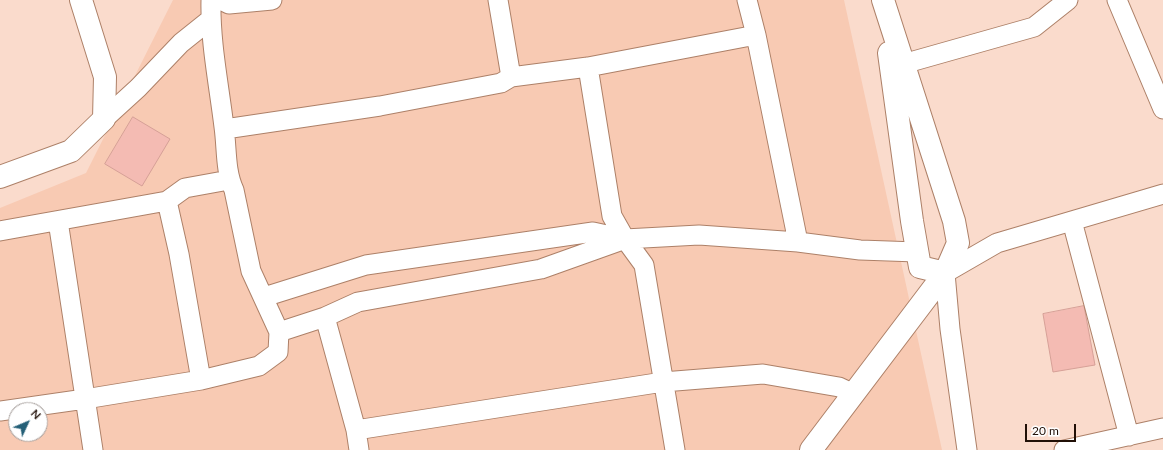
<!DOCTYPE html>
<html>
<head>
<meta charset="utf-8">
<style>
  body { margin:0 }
  #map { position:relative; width:1163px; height:450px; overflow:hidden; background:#fadbcc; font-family:Lato,sans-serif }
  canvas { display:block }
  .north { position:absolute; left:8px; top:402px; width:40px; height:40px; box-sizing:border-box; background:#fff; border:1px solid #a69f9c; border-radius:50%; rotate:46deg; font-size:11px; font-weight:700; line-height:16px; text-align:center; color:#211007 }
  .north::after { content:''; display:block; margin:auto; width:14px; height:18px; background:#245f77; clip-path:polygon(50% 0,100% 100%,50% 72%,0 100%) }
  .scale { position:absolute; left:1025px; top:424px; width:51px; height:18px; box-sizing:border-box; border:2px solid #211007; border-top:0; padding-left:5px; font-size:12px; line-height:14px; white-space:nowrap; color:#211007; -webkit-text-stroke:3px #fff; paint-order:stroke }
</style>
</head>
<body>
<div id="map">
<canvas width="1163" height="450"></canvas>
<div class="north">N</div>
<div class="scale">20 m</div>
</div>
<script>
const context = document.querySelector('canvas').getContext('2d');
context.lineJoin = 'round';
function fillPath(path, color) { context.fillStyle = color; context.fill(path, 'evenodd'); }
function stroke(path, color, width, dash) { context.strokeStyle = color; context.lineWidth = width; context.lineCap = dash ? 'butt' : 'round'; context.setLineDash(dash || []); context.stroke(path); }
fillPath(new Path2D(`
  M173,0H844L942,450H0V208L86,173ZM16,410H40V434H16Z`), '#f8cab3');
const building = new Path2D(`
  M133,117L170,139L142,186L105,164Z
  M1084,306L1095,365L1053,372L1043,314Z`);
fillPath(building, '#f4bbb3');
stroke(building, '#d6a097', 1);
const minor = new Path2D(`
  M221,0L229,4L272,0
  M498,0L511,77
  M747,0L756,35L798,242
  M1117,0L1163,109
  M890,63L903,64L1034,27L1068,0
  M588,67L612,216L625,239L644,265L675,450
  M104,119L138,88L181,43L211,19
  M225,129L380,106L501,83L511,77L588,67L756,35
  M167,201L179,254L201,380
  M58,221L93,450
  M1072,221L1129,436
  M0,231L167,201L185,188L229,180
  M264,297L366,265L593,232L625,239L699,235L798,242L860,250L917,252
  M325,317L356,430L359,450
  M279,332L325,317L358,302L541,269L625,239
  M0,411L85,399L201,380L259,366L278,352L279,332L251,271L234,190C225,171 227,148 224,127C219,85 210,42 211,0
  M356,430L663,382L763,374L839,387L854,394
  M967,450L950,329L945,273L997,243L1163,194
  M1064,450L1163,428`);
const tertiary = new Path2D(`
  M889,53L912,221L920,267L945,273
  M0,177L71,151L104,119L105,77L81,0
  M811,450L945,273L958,243L954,221L883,0`);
stroke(minor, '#ad8068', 21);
stroke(tertiary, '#ad8068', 24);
stroke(minor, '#fff', 19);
stroke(tertiary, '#fff', 22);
</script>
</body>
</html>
